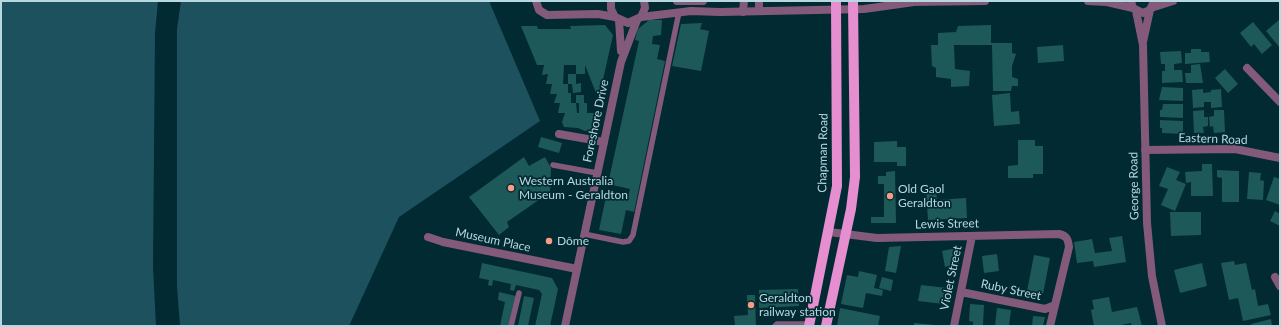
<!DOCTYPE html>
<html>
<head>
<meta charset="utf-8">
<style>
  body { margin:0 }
  #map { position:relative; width:1281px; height:327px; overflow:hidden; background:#022a32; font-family:Lato,sans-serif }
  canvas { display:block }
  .frame { position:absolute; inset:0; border:2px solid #b7d8e1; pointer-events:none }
</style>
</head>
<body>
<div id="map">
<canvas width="1281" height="327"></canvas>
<div class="frame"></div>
</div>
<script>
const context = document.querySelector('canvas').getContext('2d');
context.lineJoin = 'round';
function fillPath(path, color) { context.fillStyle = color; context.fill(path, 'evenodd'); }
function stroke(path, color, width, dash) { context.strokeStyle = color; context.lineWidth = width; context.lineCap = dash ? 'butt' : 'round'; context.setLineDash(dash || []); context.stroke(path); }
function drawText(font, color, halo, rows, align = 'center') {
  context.font = font + ' Lato,sans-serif'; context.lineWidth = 3.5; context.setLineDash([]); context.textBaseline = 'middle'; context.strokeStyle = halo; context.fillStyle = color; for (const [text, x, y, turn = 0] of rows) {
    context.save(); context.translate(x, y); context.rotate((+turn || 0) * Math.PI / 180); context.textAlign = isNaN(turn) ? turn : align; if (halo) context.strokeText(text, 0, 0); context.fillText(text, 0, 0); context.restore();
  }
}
fillPath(new Path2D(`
  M1,1H158L155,33L153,267L156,326H1Z
  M181,1H489L540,121L399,217L349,326H180L177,286V29Z`), '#1d515e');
fillPath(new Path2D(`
  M1280,19V48L1266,31Z
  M649,20H662L661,35L653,36L652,44L660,45L657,59L665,61L634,212L626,210L621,234L599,230L607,192L628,197L630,189L608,184L639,41L635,40L638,29Z
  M1253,22L1272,45L1262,54L1254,44L1251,47L1240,33Z
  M702,23L700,29L709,31L701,71L672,66L681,24Z
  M605,25L613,35L600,93H596L585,65V74H576V65H564L563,84H568V93H571V103H576L577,113H579V103H576V95H584V103H587V113H596L593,128L592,130L585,131L578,128L564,127L562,122L565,113H558L560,103H554L557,94H550L552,84H546L548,74L542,75L544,65H537L521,26H537L538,29H571L570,26Z
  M991,25V43H1012V53L1016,54L1012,66V77L1018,79V86H1012L1011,91H993L992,45H954L955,69L970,71L969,86L951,87V79L936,77V68L932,66L931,45H938V33L956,32L958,26Z
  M1063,45L1064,61L1038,63L1037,47Z
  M1191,49H1201V52H1209L1210,62L1185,64V53H1191Z
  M1181,51L1182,63L1174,64V70H1182L1183,82L1162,83V71H1165V64H1161L1160,52Z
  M1200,64L1203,83H1186L1185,73H1191V65Z
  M1225,69L1238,84L1228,93L1215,78Z
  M568,74H576V84L581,83V92L573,93L572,84H568Z
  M1162,87L1183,88V101L1159,100Z
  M1203,89V93L1211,92V90L1221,89L1222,107L1211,108V102H1204V107L1193,108L1192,90Z
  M1010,93L1011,112L1019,111L1020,124L994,126L992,95Z
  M1163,104H1183V118L1160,117V110H1162Z
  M1204,110V117H1208V126L1203,127L1204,133H1194L1193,111Z
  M1214,110H1224L1225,132L1214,133L1213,126L1210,127L1209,117L1214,116Z
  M1160,120L1183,121V134L1162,133V128H1160Z
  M541,137L562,143L559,153L538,147Z
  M1018,140H1035V146H1043V174H1033V178H1008V166L1018,165Z
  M897,141V147H906V166H897V162H874V142Z
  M524,157L529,166L545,157L551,168L550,194L546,200L543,197L507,222L509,227L499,235L469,197Z
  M1202,164H1212L1213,196H1191V182L1186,183L1185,172L1202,171Z
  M1167,167L1180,172L1176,180L1186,184L1175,211L1161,205L1168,189L1159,186Z
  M1217,170L1239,171V202H1222V178L1217,177Z
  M895,171L896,223H871V217H884V184H878V176H886V172Z
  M1249,172L1261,173L1260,180L1264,181L1263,200L1247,199Z
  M1274,177L1280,179V205L1266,200Z
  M936,190L937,200L966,198L967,218L928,220L926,191Z
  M1275,211L1280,214V226L1270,221Z
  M1170,212H1201V235L1171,236Z
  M1122,236L1126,262L1094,267L1093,261L1077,263L1074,242L1092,239L1095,253L1112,251L1109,238Z
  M901,246L896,273L885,271L889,247Z
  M956,248L959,264L945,267L942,251Z
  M997,254L999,271L984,273L982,256Z
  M1034,255L1050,258L1043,294L1027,291Z
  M1234,261L1235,265L1246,263L1252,290L1255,289L1258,306L1268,304L1271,315L1243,321L1238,298L1229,300L1221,263Z
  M482,263L552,278L558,289L550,326H535L542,294L539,290L516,285L514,291L510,290L511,284L493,280L492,286L488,285L489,280L479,278Z
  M1202,263L1207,286L1180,293L1174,270Z
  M859,271L877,275L874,288L883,290L882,296L866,293L863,308L841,304L847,275L858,277Z
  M882,277L893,280L891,291L879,288Z
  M921,285L947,288L944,304L918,301Z
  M798,289L799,306L759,308V290Z
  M499,292L516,296L510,326H500L505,302L498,300Z
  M747,295H755L756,326H735L734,316L748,315Z
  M524,296L534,298L528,326H518Z
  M1109,297L1112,312L1137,307L1142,326H1132L1131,323L1116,326H1094L1091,310L1094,309L1092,300Z
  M970,304L984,305L983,326H973V322L969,321Z
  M840,308L880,316L878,326H837Z
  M997,308L1011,310L1009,326H995Z
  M1033,316L1045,317L1043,326H1032Z
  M1271,319L1272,326H1252L1251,324Z
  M914,323L935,325V326H914Z`), '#1e5959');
stroke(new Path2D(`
  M553,165L597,173
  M584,234L623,242L629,241L633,235L679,12
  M511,326L519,293
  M775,326L777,324H809`), '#845a7a', 5.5);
stroke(new Path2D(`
  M536,1L539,10L547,15L598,14L615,17
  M1151,8L1173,1
  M759,11V1
  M743,12L744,1
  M1247,68L1280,102
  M559,134L604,142
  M829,232L877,238L1059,234C1067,236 1068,239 1069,247L1050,326
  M428,237L443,242L577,269
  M1275,277L1280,286
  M961,292L1045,309L1055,305
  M954,326L972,236`), '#845a7a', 8);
stroke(new Path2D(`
  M611,1V9L615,17L628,23L641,17L645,8L644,1
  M677,1H703
  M1088,1L1107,2L1133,8
  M1131,1L1133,8L1143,13L1150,10L1154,1
  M910,2L985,1
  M1136,11L1143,45L1147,223L1152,276L1162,326
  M641,17L691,11L720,12L864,9L914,2
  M619,20L621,51
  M1143,42L1150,10
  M1145,150L1235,149L1280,158
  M565,326L621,62L637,20`), '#845a7a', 8);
stroke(new Path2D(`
  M809,326L837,186L836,1
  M826,326L851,209L855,177L853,1`), '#e58ed0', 10);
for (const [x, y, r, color] of [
  [511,188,4,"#f49e87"],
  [890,196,4,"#f49e87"],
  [549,241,4,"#f49e87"],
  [751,305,4,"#f49e87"]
]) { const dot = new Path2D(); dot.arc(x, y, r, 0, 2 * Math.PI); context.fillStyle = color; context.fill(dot); stroke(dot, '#022a32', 1.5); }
drawText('12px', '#b7d8e1', '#022a32', [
  ["Foreshore Drive",596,121,-78],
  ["Eastern Road",1213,139,2],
  ["Chapman Road",823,153,-89],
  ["George Road",1134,186,-91],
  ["Lewis Street",947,224,-1],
  ["Museum Place",493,240,12],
  ["Violet Street",951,278,-78],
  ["Ruby Street",1011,290,12]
]);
drawText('12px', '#b7d8e1', '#022a32', [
  ["Western Australia",519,181],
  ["Museum - Geraldton",519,195],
  ["Old Gaol",898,189],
  ["Geraldton",898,203],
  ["Dôme",557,241],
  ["Geraldton",759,298],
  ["railway station",759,312]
], 'left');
</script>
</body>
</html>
